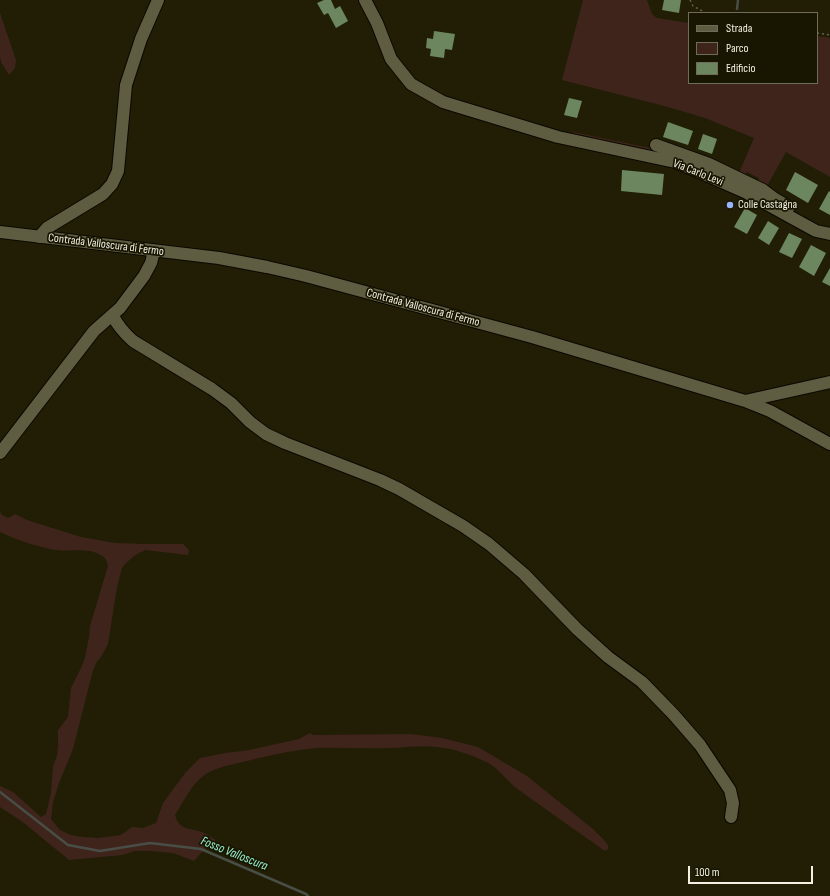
<!DOCTYPE html>
<html>
<head>
<meta charset="utf-8">
<style>
  body { margin:0 }
  #map { position:relative; width:830px; height:896px; overflow:hidden; background:#211e05; font-family:"Sofia Sans Condensed",sans-serif }
  canvas { display:block }
  .legend { position:absolute; left:688px; top:12px; width:130px; height:72px; box-sizing:border-box; background:#181500; border:1px solid #6f6d5a; margin:0; padding:5px 7px; list-style:none; font-size:12px; color:#f1f0e1 }
  .legend li { display:flex; align-items:center; gap:8px; height:20px }
  .legend b { width:20px; border:1px solid #6f6d5a }
  .scale { position:absolute; left:688px; top:866px; width:125px; height:18px; box-sizing:border-box; border:2px solid #f1f0e1; border-top:0; padding-left:5px; font-size:12px; line-height:14px; white-space:nowrap; color:#f1f0e1; -webkit-text-stroke:3px #181500; paint-order:stroke }
</style>
</head>
<body>
<div id="map">
<canvas width="830" height="896"></canvas>
<ul class="legend">
<li><b style="height:5px;background:#5e5c41"></b>Strada</li>
<li><b style="height:11px;background:#3f241b"></b>Parco</li>
<li><b style="height:11px;background:#6c8760"></b>Edificio</li>
</ul>
<div class="scale">100 m</div>
</div>
<script>
const context = document.querySelector('canvas').getContext('2d');
context.lineJoin = 'round';
function fillPath(path, color) { context.fillStyle = color; context.fill(path, 'evenodd'); }
function stroke(path, color, width, dash) { context.strokeStyle = color; context.lineWidth = width; context.lineCap = dash ? 'butt' : 'round'; context.setLineDash(dash || []); context.stroke(path); }
function drawText(font, color, halo, rows, align = 'center') {
  context.font = font + ' "Sofia Sans Condensed",sans-serif'; context.lineWidth = 3.5; context.setLineDash([]); context.textBaseline = 'middle'; context.strokeStyle = halo; context.fillStyle = color; for (const [text, x, y, turn = 0] of rows) {
    context.save(); context.translate(x, y); context.rotate((+turn || 0) * Math.PI / 180); context.textAlign = isNaN(turn) ? turn : align; if (halo) context.strokeText(text, 0, 0); context.fillText(text, 0, 0); context.restore();
  }
}
fillPath(new Path2D(`
  M583,0H647L652,14L657,18L689,23V83H817V36L830,38V177L786,152L767,186L758,182L759,178L747,172L745,176L739,173L754,138L705,118L668,107L562,80Z
  M0,13L16,60L15,68L9,75L1,62L0,56Z
  M573,132L655,149L690,160L569,136Z
  M0,512L2,515L8,518L15,514L27,520L81,537L115,543L145,544H183L189,550L188,555L145,550L134,556L124,565L122,568L117,587L108,644L101,657L96,663L92,674L73,749L59,783L53,802L51,819L60,830L71,835L83,837L98,838L121,835L132,827L143,828L156,823L163,803L174,788L186,772L200,758L225,753L249,750L299,739L310,733L313,735L411,734L442,738L478,747L527,776L593,829L604,840L608,845V849L605,851C576,831 547,810 519,790C506,781 499,767 484,761C470,754 454,749 438,747C421,745 404,748 387,748C364,749 340,747 317,748C292,750 267,756 243,762C231,765 217,767 206,774C192,783 184,801 175,815C180,832 191,827 204,833C208,834 212,838 216,840L201,853L194,861L173,853L150,851H134L123,855L69,860L24,823L0,807V786L13,792L41,817L46,814L51,793L53,766L57,756L58,745V730L68,717L71,688L81,668L85,658L89,637L90,626L108,566C107,562 106,558 102,556C89,547 71,552 56,550C37,547 17,540 0,532Z`), '#3f241b');
stroke(new Path2D(`
  M737,9L738,0
  M0,792L68,845L100,851L150,843L201,849L306,894L308,896`), '#484e46', 2.5);
fillPath(new Path2D(`
  M324,0H331L335,9L340,6L348,21L336,28L328,13L324,15L317,3Z
  M664,0H681L679,13L662,10Z
  M434,31L455,34L452,50L445,49L444,58L430,56L431,49L426,48L427,38L433,39Z
  M569,98L582,101L577,118L564,115Z
  M668,122L693,131L688,145L663,137Z
  M703,134L717,139L712,154L698,149Z
  M622,170L664,174L662,195L621,191Z
  M795,172L818,185L808,203L786,190Z
  M829,191L830,192V215L819,209Z
  M745,208L757,215L747,234L734,227Z
  M768,221L779,228L769,245L758,238Z
  M789,233L802,239L792,258L779,252Z
  M811,245L826,253L814,276L799,267Z
  M830,268V286L822,282Z`), '#6c8760');
const minor = new Path2D(`
  M365,0L377,23L391,59L411,84L443,102L558,137L675,162L697,171L745,192L816,231L830,234
  M656,145L709,164L763,190L775,199L789,207
  M0,232L219,258L267,267L306,276L532,337L745,401L770,411L830,444
  M39,237L47,228L103,194L112,184L118,171L126,85L141,39L158,0
  M113,316C118,326 124,333 133,341L212,389L231,403L250,422L266,434L285,443L380,480L399,489L463,526L489,544L524,574L577,629L608,657L642,682L674,715L700,745L730,790L733,803L731,817
  M745,401L830,382
  M0,453L94,331L120,308L144,276L151,263L154,251`);
stroke(minor, '#0b0800', 14);
stroke(new Path2D(`
  M690,0L693,6L706,13
  M817,33L830,35`), '#67644f', 1.5, [2, 3]);
stroke(minor, '#5e5c41', 12);
for (const [x, y, r, color] of [
  [730,205,4,"#99b5fd"]
]) { const dot = new Path2D(); dot.arc(x, y, r, 0, 2 * Math.PI); context.fillStyle = color; context.fill(dot); stroke(dot, '#181500', 1.5); }
drawText('12px', '#f1f0e1', '#181500', [
  ["Via Carlo Levi",698,173,22],
  ["Contrada Valloscura di Fermo",106,245,7],
  ["Contrada Valloscura di Fermo",423,308,15]
]);
drawText('12px', '#f1f0e1', '#181500', [
  ["Colle Castagna",738,205]
], 'left');
drawText('italic 13px', '#99f1d1', '#181500', [
  ["Fosso Valloscura",234,854,22]
]);
</script>
</body>
</html>
